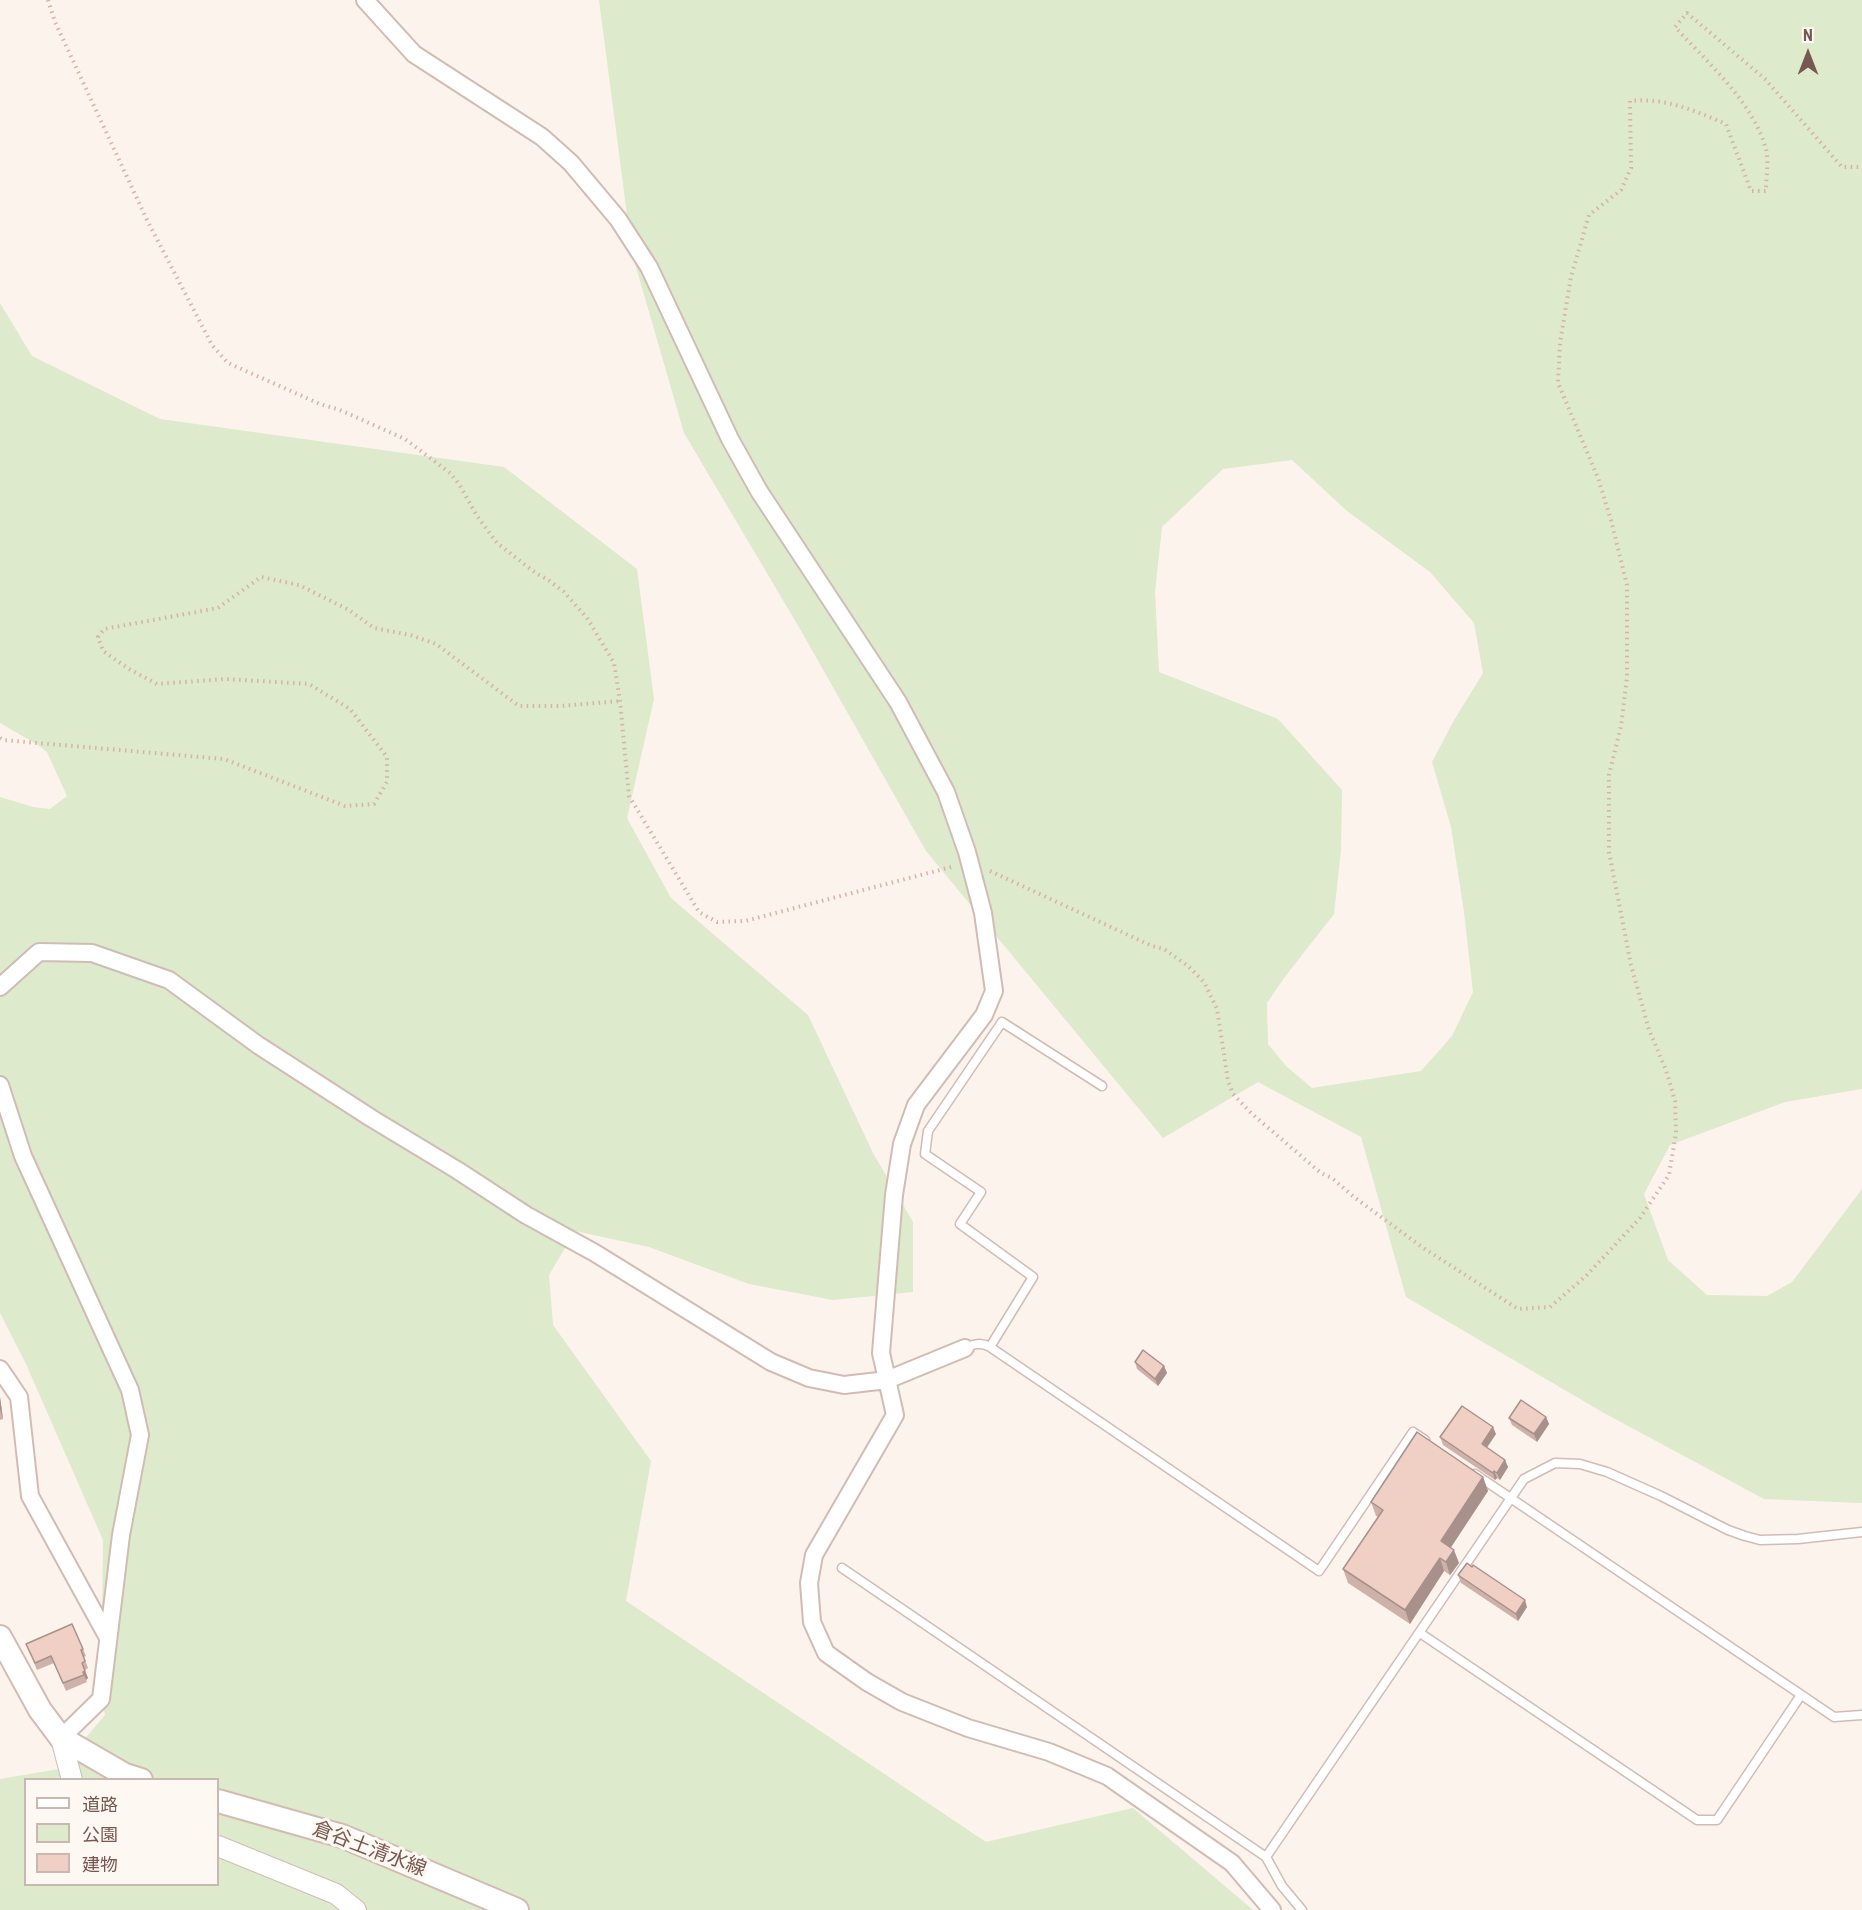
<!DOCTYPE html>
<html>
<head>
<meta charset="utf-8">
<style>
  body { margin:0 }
  #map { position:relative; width:1862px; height:1910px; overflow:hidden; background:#fcf3ed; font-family:"Roboto Condensed","Noto Sans JP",sans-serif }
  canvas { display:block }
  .legend { position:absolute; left:24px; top:1778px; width:195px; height:108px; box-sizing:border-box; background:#fef8f3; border:2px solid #c8b8b1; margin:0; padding:8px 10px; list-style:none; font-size:18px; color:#77574f }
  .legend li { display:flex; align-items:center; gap:12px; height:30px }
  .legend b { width:30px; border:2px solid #c8b8b1 }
  .north { position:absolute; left:1778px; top:24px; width:60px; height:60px; -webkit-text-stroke:4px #fef8f3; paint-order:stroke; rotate:0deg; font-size:16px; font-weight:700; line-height:24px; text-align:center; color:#77574f }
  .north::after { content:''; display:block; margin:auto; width:21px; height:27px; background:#77574f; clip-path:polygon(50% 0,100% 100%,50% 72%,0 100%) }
</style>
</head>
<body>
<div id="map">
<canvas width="1862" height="1910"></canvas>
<ul class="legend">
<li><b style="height:8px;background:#fff"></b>道路</li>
<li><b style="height:16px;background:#ddeacb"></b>公園</li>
<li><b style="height:16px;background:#f0cfc5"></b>建物</li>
</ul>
<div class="north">N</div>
</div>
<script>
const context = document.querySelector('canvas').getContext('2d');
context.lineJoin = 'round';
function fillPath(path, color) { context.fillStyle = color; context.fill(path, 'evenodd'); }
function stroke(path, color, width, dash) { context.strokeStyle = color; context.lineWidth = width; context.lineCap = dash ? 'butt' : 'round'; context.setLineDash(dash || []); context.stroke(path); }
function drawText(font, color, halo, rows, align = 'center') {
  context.font = font + ' "Roboto Condensed","Noto Sans JP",sans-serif'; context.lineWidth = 6; context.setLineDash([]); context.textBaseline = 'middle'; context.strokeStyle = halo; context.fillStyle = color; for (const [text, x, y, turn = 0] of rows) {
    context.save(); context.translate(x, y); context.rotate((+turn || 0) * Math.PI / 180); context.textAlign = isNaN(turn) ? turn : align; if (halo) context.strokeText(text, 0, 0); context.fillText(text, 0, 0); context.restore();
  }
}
fillPath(new Path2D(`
  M599,0H1862V1089L1785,1102L1670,1145L1644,1194L1668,1260L1707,1295L1767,1296L1792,1282L1862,1189V1503L1764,1499L1604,1413L1406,1297L1361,1137L1258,1082L1163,1138L926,851L800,629L684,433L632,253ZM1292,460L1347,511L1430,572L1474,623L1483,673L1453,722L1432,762L1451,827L1464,912L1473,992L1452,1036L1421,1071L1312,1088L1286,1066L1268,1044L1267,1003L1284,978L1334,914L1341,850L1342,790L1278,719L1159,672L1155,592L1162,527L1223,469Z
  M0,303L32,356L160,419L504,467L637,569L654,699L627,818L671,898L808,1015L873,1153L913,1222V1292L833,1300L749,1284L649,1247L575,1231L549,1275L553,1325L651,1461L626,1601L986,1842L1133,1808L1253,1910H0V1779L59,1769L105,1715L101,1699L103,1540L26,1364L0,1313V797L33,807L50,809L67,796L47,752L38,745L0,723ZM26,1780H218V1884H26Z`), '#ddeacb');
const service = new Path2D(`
  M990,1347L1033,1277L960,1224L981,1192L925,1154L928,1131L1002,1022L1102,1086
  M965,1348C974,1344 981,1342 990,1347L1319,1571L1413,1432L1425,1440
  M1475,1474L1834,1717L1862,1715
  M842,1568L1266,1857L1282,1886L1302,1910
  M1420,1633L1697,1820H1717L1801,1695
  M1266,1857L1524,1479L1555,1463L1580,1464L1607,1472L1661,1496L1728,1530L1745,1536L1760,1540L1798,1539L1862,1532`);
const minor = new Path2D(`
  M365,0L414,54L542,137L571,163L618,219L649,267L730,439L759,491L898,702L946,792L967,852L983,913L994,991L984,1015L916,1105L902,1144L894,1195L881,1353L895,1415L814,1555L809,1583L812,1622L826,1653L867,1682L902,1702L968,1728L1049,1752L1107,1776L1232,1863L1272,1910
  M0,987L39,952L92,953L169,980L258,1045L371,1118L457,1170L526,1215L595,1253L771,1362L809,1378L844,1385L887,1380L965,1348
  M0,1085L23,1156L130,1390L140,1435L121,1535L101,1699L61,1738
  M0,1369L19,1397L30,1496L107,1636`);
const tertiary = new Path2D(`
  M61,1738L72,1780
  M218,1846L336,1894L356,1910`);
const secondary = new Path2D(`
  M0,1637L40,1710L61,1738L125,1775L141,1780
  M218,1801L342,1836L517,1910`);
stroke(service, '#d1bcb4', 11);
stroke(minor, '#d1bcb4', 20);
stroke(tertiary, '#d1bcb4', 22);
stroke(secondary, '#d4bbb2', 26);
stroke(new Path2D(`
  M48,0L55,22L147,220L212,345L228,363L320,404L340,410L405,439L450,473L459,484L477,516L497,543L537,574L547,579L564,592L587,618L614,663L620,701L629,796L699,912L717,922L745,921L955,866
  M0,738L3,740L224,759L345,806L374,804L387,782V757L350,709L309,684L225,679L157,684L129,669L103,651L98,637L104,629L218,608L261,577L299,585L349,610L374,628L410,635L436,644L519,706H560L620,701
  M990,871L1152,946L1164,949L1188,966L1204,982L1217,1009L1228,1081L1233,1094L1251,1113L1321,1173L1332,1178L1354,1197L1422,1247L1518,1309L1550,1307L1586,1276L1640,1218L1669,1175L1676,1133L1675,1101L1666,1070L1649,1030L1631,965L1609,852V775L1621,726L1627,677V585L1611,520L1598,478L1558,383L1560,343L1571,277L1589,215L1621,190L1631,168L1630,101C1665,97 1695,111 1726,124L1751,191H1766C1766,178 1769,161 1766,149C1753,102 1707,62 1675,27L1687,13L1765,79L1842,167H1862`), '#d6b2a7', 4, [1.5, 4.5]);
stroke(service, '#fff', 8);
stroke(minor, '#fff', 16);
stroke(tertiary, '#fff', 20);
stroke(secondary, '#fff', 22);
fillPath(new Path2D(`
  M1135,1362L1164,1366L1167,1373L1158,1386L1137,1369Z
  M0,1397L3,1419L0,1420Z
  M1546,1417L1549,1424L1537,1442L1512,1425L1509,1418Z
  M1496,1434L1487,1448L1505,1460L1508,1467L1500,1480L1497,1478L1495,1480L1443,1445L1440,1437Z
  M1483,1477L1488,1491L1450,1548L1459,1563L1450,1575L1444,1571L1410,1624L1348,1583L1343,1569L1378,1517L1376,1516L1371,1502Z
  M1458,1575L1527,1607L1518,1621L1461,1583Z
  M26,1644L83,1649L86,1656L84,1657L88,1668L85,1670L88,1678L86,1679L87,1682L66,1691L54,1663L37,1670Z`), '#ceb2a9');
fillPath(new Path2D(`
  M1164,1366L1167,1373L1158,1386L1155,1379Z
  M0,1397L3,1419L0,1409Z
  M1546,1417L1549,1424L1537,1442L1534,1434Z
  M1493,1427L1496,1434L1484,1451L1482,1444Z
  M1505,1460L1508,1467L1500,1480L1497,1473Z
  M1494,1471L1497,1478L1495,1480L1493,1473Z
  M1483,1477L1488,1491L1446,1555L1441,1541Z
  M1454,1550L1459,1563L1450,1575L1446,1562Z
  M1440,1558L1444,1571L1410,1624L1405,1610Z
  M1525,1600L1527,1607L1518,1621L1516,1614Z
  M85,1671L88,1678L86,1680L83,1672Z`), '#a8918a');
const building = new Path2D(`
  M1143,1350L1164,1366L1155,1379L1135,1362Z
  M1521,1400L1546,1417L1534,1434L1509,1418Z
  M1462,1406L1493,1427L1482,1444L1505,1460L1497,1473L1494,1471L1493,1473L1440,1437Z
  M1417,1432L1483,1477L1441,1541L1454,1550L1446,1562L1440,1558L1405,1610L1343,1569L1383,1510L1371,1502Z
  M1467,1563L1472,1567L1473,1565L1525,1600L1516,1614L1458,1575Z
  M72,1624L83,1649L81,1650L85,1661L82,1663L85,1671L83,1672L84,1675L63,1683L51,1656L35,1663L26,1644Z`);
fillPath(building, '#f0cfc5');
stroke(building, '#a8918a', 1.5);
drawText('20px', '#77574f', '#fef8f3', [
  ["倉谷土清水線",369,1850,21]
]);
</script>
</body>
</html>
